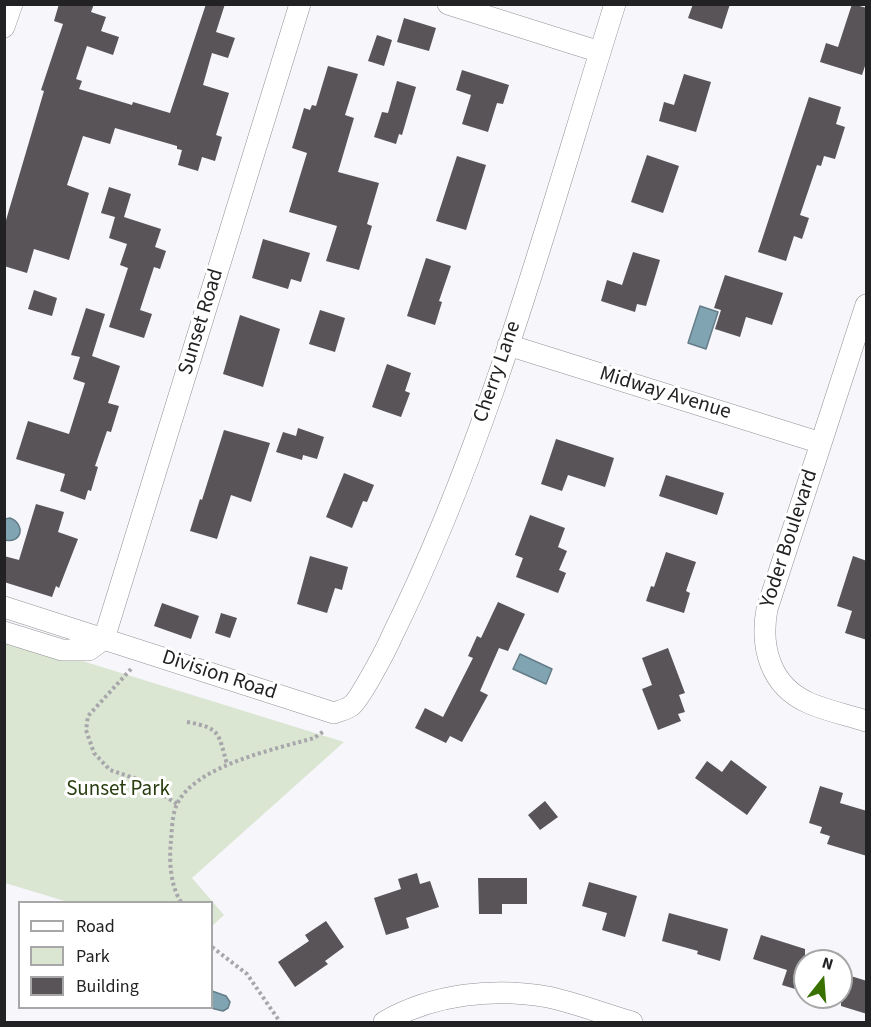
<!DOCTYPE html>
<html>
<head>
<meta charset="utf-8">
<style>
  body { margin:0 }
  #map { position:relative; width:871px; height:1027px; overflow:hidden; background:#f6f6fb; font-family:"Source Sans 3",sans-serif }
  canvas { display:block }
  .frame { position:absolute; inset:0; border:6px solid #222224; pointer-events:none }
  .legend { position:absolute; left:18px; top:901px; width:195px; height:108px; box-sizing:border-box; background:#fff; border:2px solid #a7a7a7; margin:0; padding:8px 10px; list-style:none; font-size:18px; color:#222224 }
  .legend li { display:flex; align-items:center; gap:12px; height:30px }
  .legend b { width:30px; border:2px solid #a7a7a7 }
  .north { position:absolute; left:793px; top:949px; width:60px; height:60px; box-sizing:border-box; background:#fff; border:2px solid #a7a7a7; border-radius:50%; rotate:17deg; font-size:16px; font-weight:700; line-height:24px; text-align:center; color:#222224 }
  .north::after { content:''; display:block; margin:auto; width:21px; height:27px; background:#387100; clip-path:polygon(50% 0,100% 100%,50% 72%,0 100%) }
</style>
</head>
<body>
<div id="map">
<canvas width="871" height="1027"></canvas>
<div class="frame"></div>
<ul class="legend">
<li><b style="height:8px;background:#fff"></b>Road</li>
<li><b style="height:16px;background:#dae5d2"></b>Park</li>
<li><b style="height:16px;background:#585457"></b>Building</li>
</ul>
<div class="north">N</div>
</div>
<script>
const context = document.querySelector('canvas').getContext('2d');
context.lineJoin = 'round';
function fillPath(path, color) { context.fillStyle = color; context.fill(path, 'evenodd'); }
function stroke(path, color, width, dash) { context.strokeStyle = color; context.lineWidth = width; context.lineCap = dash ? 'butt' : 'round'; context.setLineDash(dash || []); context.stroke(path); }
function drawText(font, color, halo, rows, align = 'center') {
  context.font = font + ' "Source Sans 3",sans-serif'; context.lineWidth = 6; context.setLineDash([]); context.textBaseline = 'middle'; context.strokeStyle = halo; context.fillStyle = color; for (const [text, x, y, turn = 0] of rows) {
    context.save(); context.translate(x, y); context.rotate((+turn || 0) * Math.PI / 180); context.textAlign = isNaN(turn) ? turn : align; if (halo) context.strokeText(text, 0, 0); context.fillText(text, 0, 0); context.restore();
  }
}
fillPath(new Path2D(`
  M5,637L344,742L192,878L224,915L212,926V902H68L5,883Z`), '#dae5d2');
const water = new Path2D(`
  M700,306L718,312L706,349L688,343Z
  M10,518C26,524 22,544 5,540V519Z
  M520,654L552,669L546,684L513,669Z
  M212,991L226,996L230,1002L228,1008L223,1011L211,1008Z`);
fillPath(water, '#81a4b3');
stroke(water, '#647d88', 1.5);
fillPath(new Path2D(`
  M59,4H94L91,12L106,17L101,31L119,37L113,55L87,46L76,79L82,81L79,89L132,105L133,102L170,113L206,4H225L216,32L235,38L228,58L212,53L203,85L229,93L216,135L222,137L215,161L202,157L198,171L178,165L182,150L177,149V146L115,128L110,144L83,136L67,185L89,193L69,260L34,249L27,273L4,266V227L44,91L41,90L63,24L54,21Z
  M693,4H730L722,29L688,18Z
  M852,4L867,8V60L862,75L820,62L826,43L838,47Z
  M404,18L436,28L429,51L397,42Z
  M377,35L392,40L384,66L368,61Z
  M328,66L358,74L345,115L354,118L338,172L379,183L367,224L372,226L359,270L326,261L337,226L289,212L307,153L292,148L304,108L310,110L312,105L316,106Z
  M462,70L509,85L503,104L497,103L488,132L462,124L471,95L456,90Z
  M684,74L711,82L696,132L659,121L664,102L674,105Z
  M397,81L416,87L402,135L399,134L396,144L374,137L382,112L388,113Z
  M809,97L841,107L836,124L845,127L835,159L824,156L821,166L817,165L800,215L809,218L802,239L794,236L786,261L758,252Z
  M647,155L679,166L663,213L631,202Z
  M457,156L486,165L466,230L436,221Z
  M109,187L131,194L124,217L161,229L155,247L166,251L160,269L154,267L140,310L152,314L144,338L109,327L128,268L120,265L127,244L109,238L115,217L101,213Z
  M263,239L310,253L301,282L291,279L288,289L252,278Z
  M633,252L660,260L646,306L637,304L635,312L601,301L607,280L622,285Z
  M426,258L451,266L439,301L442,302L435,325L407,316Z
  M725,275L783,293L772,325L746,317L740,337L715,329L721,310L714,308Z
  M34,290L57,298L52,316L28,309Z
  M86,308L105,314L92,356L120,366L108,403L119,406L111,432L107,431L95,466L98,467L91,491L88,490L85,500L60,491L65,474L16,459L28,421L69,434L85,383L73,379L80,357L71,355Z
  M320,310L345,318L335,352L309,344Z
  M240,315L280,329L263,387L223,374Z
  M387,364L411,373L405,391L410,393L401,417L372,407Z
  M298,428L324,437L317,459L303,455L302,460L276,452L283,432L296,436Z
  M224,430L270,443L251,502L231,495L217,539L190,531L200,499L202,500Z
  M556,439L614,458L605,487L568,475L562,491L541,484Z
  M344,473L374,485L367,502L363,501L352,528L326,517Z
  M666,475L724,493L717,515L659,496Z
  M36,504L64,512L58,532L78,539L59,588L56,586L52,597L4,582V556L19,560Z
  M530,515L565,528L558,547L567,551L559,570L566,573L558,593L516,577L523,558L515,555Z
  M666,552L696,562L686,591L690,593L684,613L646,601L651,586L654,587Z
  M310,556L348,567L342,590L335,588L327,613L297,604Z
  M853,556L867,561V640L845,633L852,611L837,606Z
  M498,602L525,614L508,651L499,648L480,691L488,695L462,742L450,736L446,743L415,728L425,708L443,717L473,658L468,656L477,636L481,638Z
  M162,603L199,616L191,639L154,626Z
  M221,613L237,618L230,638L215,633Z
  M668,648L685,693L679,695L685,712L678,714L681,721L658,730L642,689L652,685L642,658Z
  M731,760L767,787L747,815L695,778L707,761L722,772Z
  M820,786L843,793L840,803L867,811V856L827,844L830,836L820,833L822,827L809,823Z
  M545,801L558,817L540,830L528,815Z
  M417,873L420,884L430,881L439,907L406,918L409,928L386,935L374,898L401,889L398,879Z
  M478,878H527V904H502V914H479Z
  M589,882L637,896L625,937L602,930L607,913L582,906Z
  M669,913L728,929L720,961L697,954L698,951L662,941Z
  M326,921L344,947L325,961L328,964L295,987L278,962L309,941L305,935Z
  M761,935L805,949V992L782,985L787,970L753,959Z
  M841,973L867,981V1014L841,1006Z`), '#585457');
const street = new Path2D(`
  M448,4L600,52
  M4,27L12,4
  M866,305L767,609C760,647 770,686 809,703C827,711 848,715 866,721
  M508,345L821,443
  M4,607L334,713C339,711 347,709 351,706C359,701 387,648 392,636C491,436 548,217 615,4
  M4,632L62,650H89L104,639
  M104,639L300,4
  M384,1022C433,994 494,987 548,997C576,1003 604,1014 632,1022`);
stroke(street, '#939397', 22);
stroke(new Path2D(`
  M131,669L88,716L86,730L94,753L110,770L140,780L177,804
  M187,722C221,728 218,733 227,764
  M181,902C170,885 169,860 171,840C172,829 172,815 177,804C196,765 276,749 314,738L324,731
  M212,947L247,974L280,1022`), '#a7a7ab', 4, [3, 3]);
stroke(street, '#fff', 21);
drawText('21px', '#222224', '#fff', [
  ["Sunset Road",202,322,-73],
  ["Cherry Lane",498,372,-71],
  ["Midway Avenue",665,394,17],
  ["Yoder Boulevard",790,539,-72],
  ["Division Road",219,676,18]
]);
drawText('21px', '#293e10', '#fff', [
  ["Sunset Park",118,790]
]);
</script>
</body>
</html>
